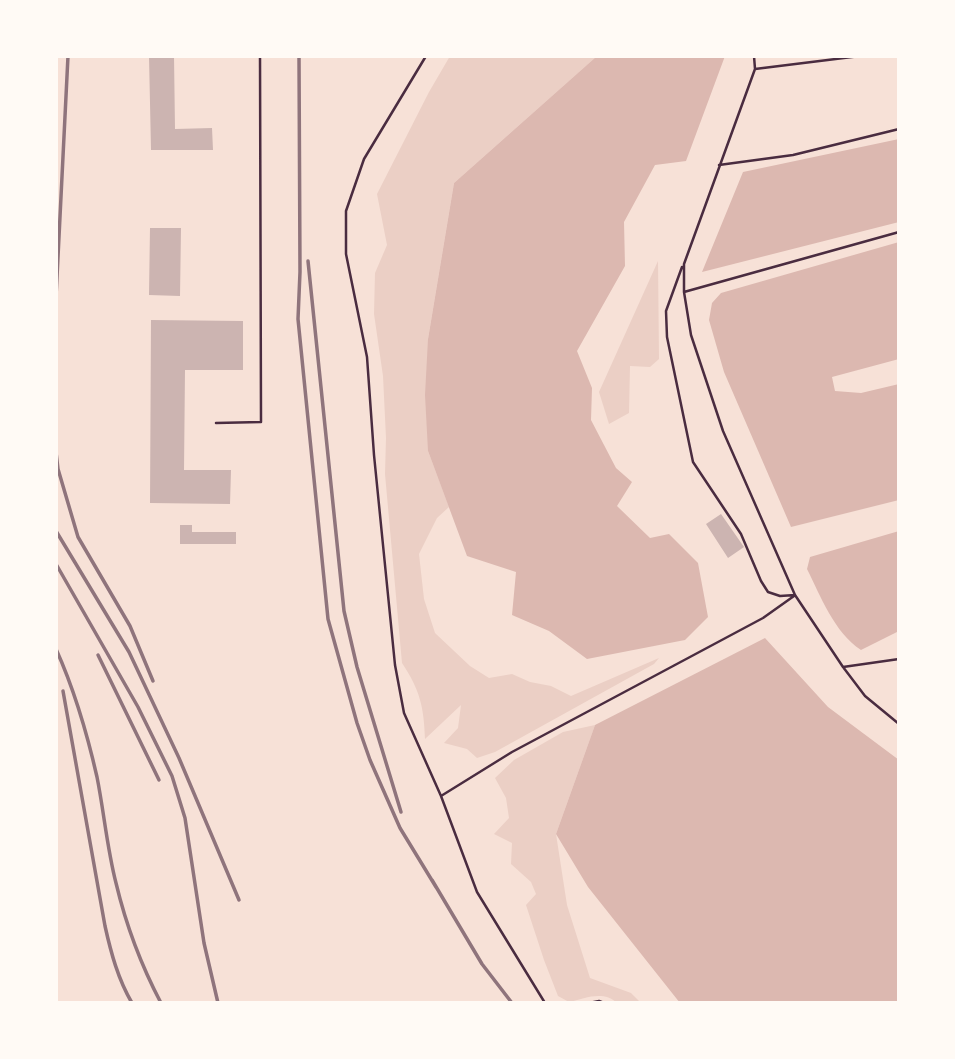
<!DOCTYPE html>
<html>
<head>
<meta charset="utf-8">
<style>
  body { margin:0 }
  #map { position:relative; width:955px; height:1059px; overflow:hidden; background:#f7e1d7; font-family:"Nunito Sans",sans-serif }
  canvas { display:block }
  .frame { position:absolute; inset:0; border:58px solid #fffaf5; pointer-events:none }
</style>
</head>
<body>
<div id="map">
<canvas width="955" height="1059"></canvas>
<div class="frame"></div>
</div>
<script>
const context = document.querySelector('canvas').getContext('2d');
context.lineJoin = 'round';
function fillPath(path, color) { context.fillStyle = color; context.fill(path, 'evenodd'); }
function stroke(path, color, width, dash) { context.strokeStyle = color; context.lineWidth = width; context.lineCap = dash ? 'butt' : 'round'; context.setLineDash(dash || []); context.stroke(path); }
fillPath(new Path2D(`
  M450,56H597L454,183L428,339V451L449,507L437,518L419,554L424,599L435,633L470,666L489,678L512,674L530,682L551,686L571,696L659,658L654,664L495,752L477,758L467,749L444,743L458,728L461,705L425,739C424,707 420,690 402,663L385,474L386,438L383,376L374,314L375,273L387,245L377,194L429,92Z
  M658,261L659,359L650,367L630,366L629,413L609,424L599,392Z
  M595,725L556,834L567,905L590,978L631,993L641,1003H617C604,990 585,998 569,1002L558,996L544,960L526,905L536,894L531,882L511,864L512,843L494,834L509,818L506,798L495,778L514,760L563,732Z`), '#ebcfc5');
fillPath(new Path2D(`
  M597,56H725L686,161L655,165L624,222L625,266L577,351L592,388L591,420L616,468L632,482L617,506L650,538L669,534L698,563L708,617L685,640L587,659L549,631L512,615L516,572L467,556L428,451L425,395L428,339L454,183Z
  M899,139V222L702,272L743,172Z
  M899,242V359L832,377L835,391L861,393L899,384V500L791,527L724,372L709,320L712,303L721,293Z
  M899,531V631L861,650C834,632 821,597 807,569L810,557Z
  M765,638L828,707L899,760V1003H680L588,887L556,834L595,725Z`), '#dcb8b0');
fillPath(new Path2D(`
  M149,56H174L175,129L212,128L213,150H151Z
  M150,228H181L180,296L149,295Z
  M151,320L243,321V370H185L184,470H231L230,504L150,503Z
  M721,514L744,547L728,558L706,524Z
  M180,525H192V532H236V544H180Z`), '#ccb4b1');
stroke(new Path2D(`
  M426,56L364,159L346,211V254L367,357L374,455L395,665L404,713L441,796L477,892L545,1003
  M754,56L755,69L684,264V292L691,335L723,431L795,595L843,667L865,696L899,724
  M755,69L860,56
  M719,165L793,155L899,129
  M682,267L666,311L667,337L693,462L741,534L761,581L768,592L780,596L795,595
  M684,292L899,232
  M216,423L261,422L260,56
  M843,667L899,659
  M441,796L512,752L763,618L794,596
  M589,1003L599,1001L604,1003`), '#4a2c40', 2.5);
stroke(new Path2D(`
  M299,56L300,272L298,319L328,619L357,723L370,760L400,828L436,887
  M308,261L344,611L357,667L401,812
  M56,297L68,56
  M56,452L58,469L78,537L130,626L153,681
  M56,531L129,652L179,758L239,900
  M56,564L138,707L172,776L185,818L204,943L218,1003
  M56,649C74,689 87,733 97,777C104,812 107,848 116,883C126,925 141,965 161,1003
  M98,655L159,780
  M63,691L105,926C111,953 118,979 132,1003
  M432,880L482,964L512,1003`), '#8f747c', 3.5);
</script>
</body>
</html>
